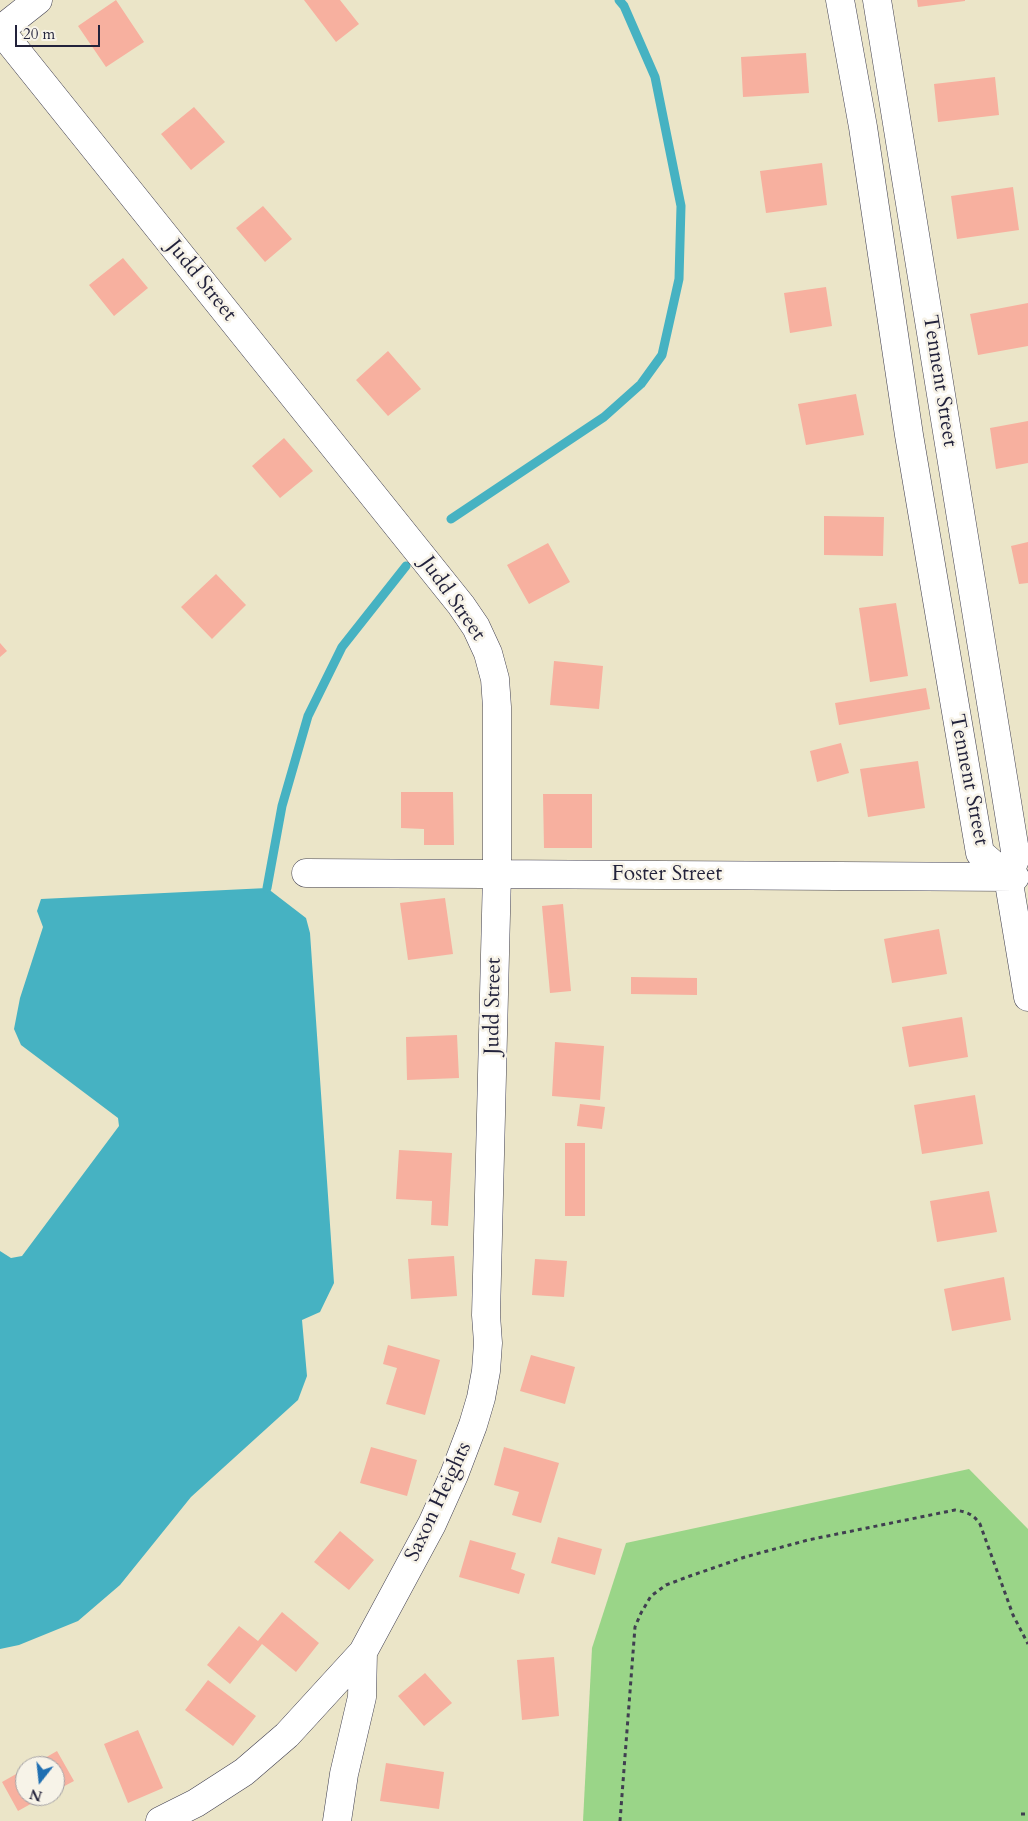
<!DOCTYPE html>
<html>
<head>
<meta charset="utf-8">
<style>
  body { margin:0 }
  #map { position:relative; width:1028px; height:1821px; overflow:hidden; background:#ebe5c8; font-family:Cardo,serif }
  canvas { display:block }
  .north { position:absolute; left:15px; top:1756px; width:50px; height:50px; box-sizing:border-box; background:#f7f3e8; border:1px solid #a29fa3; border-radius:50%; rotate:196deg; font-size:14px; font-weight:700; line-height:20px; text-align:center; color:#22223b }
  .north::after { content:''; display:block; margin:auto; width:18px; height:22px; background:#1f6fb2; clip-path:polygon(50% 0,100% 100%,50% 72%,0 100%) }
  .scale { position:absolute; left:15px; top:25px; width:85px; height:22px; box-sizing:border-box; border:2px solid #22223b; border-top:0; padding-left:6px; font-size:15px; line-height:18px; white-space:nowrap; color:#22223b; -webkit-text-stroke:4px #f7f3e8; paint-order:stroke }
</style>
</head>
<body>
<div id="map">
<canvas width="1028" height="1821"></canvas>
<div class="north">N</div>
<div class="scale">20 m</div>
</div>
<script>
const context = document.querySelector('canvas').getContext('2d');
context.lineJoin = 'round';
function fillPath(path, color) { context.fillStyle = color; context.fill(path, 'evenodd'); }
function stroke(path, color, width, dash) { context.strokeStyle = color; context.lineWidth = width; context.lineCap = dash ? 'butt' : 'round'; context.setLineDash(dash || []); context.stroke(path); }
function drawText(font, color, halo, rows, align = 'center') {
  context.font = font + ' Cardo,serif'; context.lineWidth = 5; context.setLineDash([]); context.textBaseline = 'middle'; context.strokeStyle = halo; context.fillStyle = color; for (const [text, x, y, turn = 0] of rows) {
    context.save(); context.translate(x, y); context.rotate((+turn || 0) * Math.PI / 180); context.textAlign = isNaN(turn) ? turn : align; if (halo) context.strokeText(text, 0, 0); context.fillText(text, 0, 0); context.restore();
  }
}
fillPath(new Path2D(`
  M969,1469L1028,1529V1821H583L592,1648L626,1543Z`), '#9ad588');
fillPath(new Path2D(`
  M267,888L306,918L310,933L334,1283L320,1312L302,1320L307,1376L298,1400L191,1497L120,1585L78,1621L19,1645L0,1649V1251L11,1258L22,1256L119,1126L118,1118L21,1045L14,1029L20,998L43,927L37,911L41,899Z`), '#46b2c2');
stroke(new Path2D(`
  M451,519L604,417L641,384L662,355L679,279L681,206L655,77L624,6L619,0
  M267,888L282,806L308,716L342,647L406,566`), '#46b2c2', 9);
fillPath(new Path2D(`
  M116,0L144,42L106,67L78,26Z
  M304,0H340L359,24L336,42Z
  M917,0H965V1L918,7Z
  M806,53L809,93L743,97L741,57Z
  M995,77L999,115L938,122L934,84Z
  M194,107L225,142L191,170L161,134Z
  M822,163L827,205L766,213L760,171Z
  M1013,187L1019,230L957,239L951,196Z
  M263,206L292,239L265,262L236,228Z
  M123,258L148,288L114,316L89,285Z
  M826,287L832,326L790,333L784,293Z
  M1028,303V346L978,355L970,314Z
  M388,351L421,389L388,416L356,380Z
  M856,394L864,435L806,445L798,404Z
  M1028,421V463L996,469L990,428Z
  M284,438L313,471L280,498L252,466Z
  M824,516L884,517L883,556L824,555Z
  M1028,542V583L1019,584L1011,546Z
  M548,543L570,582L529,604L507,565Z
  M216,574L246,605L212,639L181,607Z
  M896,603L908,676L870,682L859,608Z
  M0,643L7,651L0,657Z
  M554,661L603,666L599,709L550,705Z
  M926,688L930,709L839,725L835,703Z
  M841,743L849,773L817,782L810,751Z
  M918,761L925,808L868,817L860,769Z
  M401,792H453L454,845H424V829L401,828Z
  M543,794H592V848H544Z
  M445,898L453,954L408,960L400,903Z
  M563,904L571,991L550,993L542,906Z
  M939,929L947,974L892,983L884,939Z
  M631,977L697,978V995L631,994Z
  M962,1017L968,1057L909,1067L902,1027Z
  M457,1035L459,1078L407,1080L406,1037Z
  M555,1042L604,1046L600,1100L552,1096Z
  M975,1095L983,1144L922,1154L914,1105Z
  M580,1104L605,1107L602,1129L577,1126Z
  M565,1143H585V1216H565Z
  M399,1150L452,1153L448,1226L431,1225L432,1201L396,1199Z
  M989,1191L997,1232L937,1242L930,1201Z
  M454,1256L457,1296L411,1299L408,1259Z
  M535,1259L567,1261L564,1297L532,1295Z
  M1004,1277L1011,1320L952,1331L944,1289Z
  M388,1345L440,1360L425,1415L386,1404L397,1368L383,1364Z
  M531,1355L575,1367L565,1404L520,1391Z
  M371,1447L417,1460L407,1496L360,1483Z
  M504,1447L559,1463L541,1523L512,1515L519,1492L494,1485Z
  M340,1531L374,1560L349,1590L314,1562Z
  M558,1537L602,1549L595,1575L551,1563Z
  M470,1540L516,1553L511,1569L525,1574L519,1594L459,1577Z
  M282,1612L319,1643L296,1672L262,1644L230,1684L207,1665L239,1626L258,1641Z
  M554,1657L559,1716L522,1720L517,1660Z
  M425,1673L452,1703L424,1726L398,1696Z
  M208,1680L256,1716L233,1746L185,1710Z
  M138,1730L163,1788L128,1803L104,1744Z
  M57,1751L74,1781L55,1791V1766H31Z
  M386,1763L444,1772L439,1809L380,1801Z
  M25,1769V1796H45L18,1811L2,1782Z`), '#f7b09f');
const minor = new Path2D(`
  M840,0L863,127L909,435L980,853L1008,877
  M877,0L1016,857L1008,877
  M0,30L461,605L476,627L488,653L495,679L497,707V874L486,1315L488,1343L486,1371L481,1398L473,1425L454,1475L432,1524L363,1652L287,1735L244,1772L196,1803L160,1821
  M0,30L38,0
  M306,873L1015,877
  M1008,877L1028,997
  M337,1821L344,1774L362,1697L363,1652`);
stroke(minor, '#403f50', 29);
stroke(new Path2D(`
  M1021,1814H1028
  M620,1821L635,1627L641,1613L651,1596L666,1585L690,1576L745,1557L808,1540L955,1510C967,1512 973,1514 980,1524L1013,1615L1028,1644`), '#403f50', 3, [4, 4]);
stroke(minor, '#fff', 28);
drawText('21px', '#22223b', '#f7f3e8', [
  ["Judd Street",201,281,51],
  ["Tennent Street",939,381,81],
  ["Judd Street",452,599,55],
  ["Tennent Street",968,780,79],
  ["Foster Street",667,875],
  ["Judd Street",494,1006,-89],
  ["Saxon Heights",439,1502,-65]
]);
</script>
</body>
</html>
